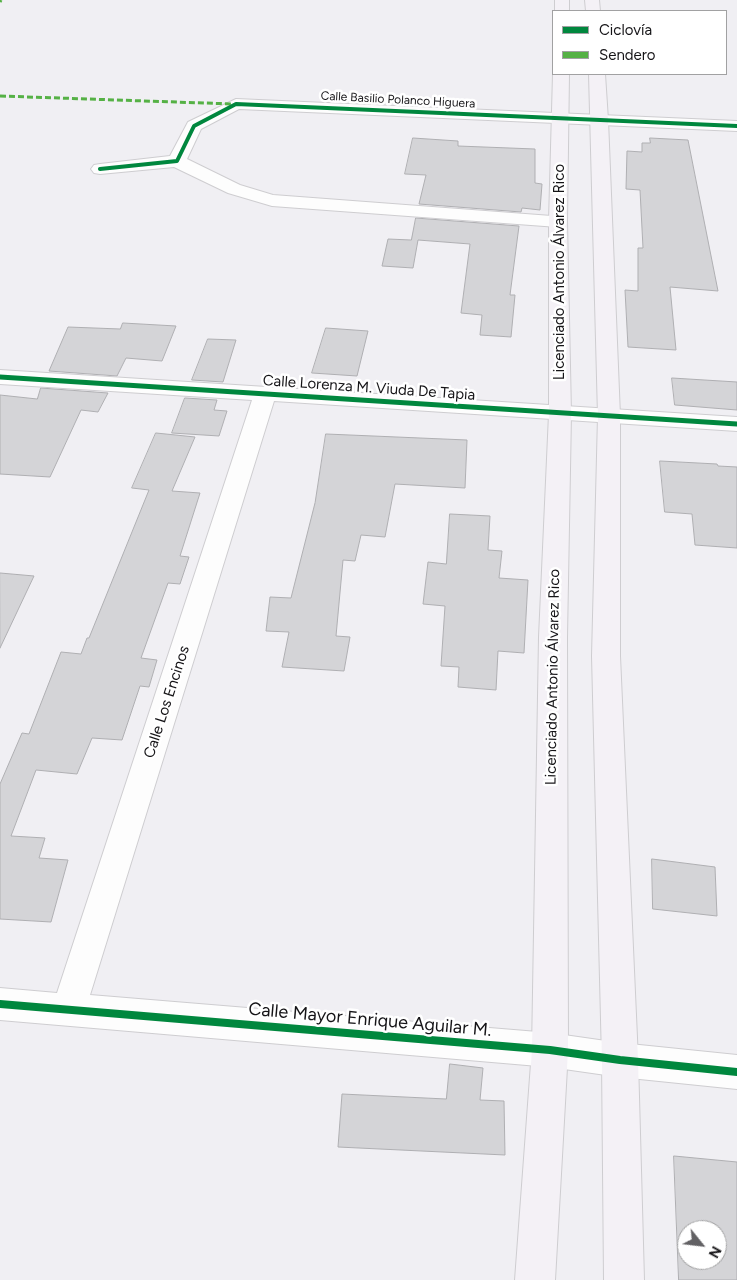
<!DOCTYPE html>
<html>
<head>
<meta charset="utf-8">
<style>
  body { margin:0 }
  #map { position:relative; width:737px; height:1280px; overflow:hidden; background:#f0eff3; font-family:Figtree,sans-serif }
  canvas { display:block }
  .legend { position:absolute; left:552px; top:10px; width:175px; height:65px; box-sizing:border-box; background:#fff; border:1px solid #a1a1a2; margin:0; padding:6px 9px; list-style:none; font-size:15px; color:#151417 }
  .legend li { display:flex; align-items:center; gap:10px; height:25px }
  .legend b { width:25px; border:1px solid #a1a1a2 }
  .north { position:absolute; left:677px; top:1220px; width:50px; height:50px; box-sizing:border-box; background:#fff; border:1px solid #a1a1a2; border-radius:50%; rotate:119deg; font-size:14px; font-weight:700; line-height:20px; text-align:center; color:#151417 }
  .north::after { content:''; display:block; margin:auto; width:18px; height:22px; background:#626164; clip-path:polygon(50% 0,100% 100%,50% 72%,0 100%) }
</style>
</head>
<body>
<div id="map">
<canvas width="737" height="1280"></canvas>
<ul class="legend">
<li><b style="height:6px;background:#00873e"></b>Ciclovía</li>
<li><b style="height:6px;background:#55b145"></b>Sendero</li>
</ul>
<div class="north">N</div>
</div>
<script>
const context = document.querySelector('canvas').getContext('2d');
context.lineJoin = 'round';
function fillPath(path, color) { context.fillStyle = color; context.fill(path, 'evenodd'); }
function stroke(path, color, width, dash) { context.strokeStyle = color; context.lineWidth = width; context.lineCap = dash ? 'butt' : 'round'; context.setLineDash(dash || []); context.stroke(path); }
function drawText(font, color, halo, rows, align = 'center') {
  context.font = font + ' Figtree,sans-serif'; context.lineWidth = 5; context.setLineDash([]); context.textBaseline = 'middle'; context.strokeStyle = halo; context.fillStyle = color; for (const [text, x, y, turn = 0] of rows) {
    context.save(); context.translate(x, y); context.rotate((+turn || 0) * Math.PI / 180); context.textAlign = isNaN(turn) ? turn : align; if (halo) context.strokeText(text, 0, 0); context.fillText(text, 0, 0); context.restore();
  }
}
const building = new Path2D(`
  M413,138L458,141V146L535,149V183L542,184L540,210L522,208L521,212L419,204L426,175L405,174Z
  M650,138L688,140L718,291L670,287L676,350L628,347L625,290L638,291V248H643L640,190L626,189L627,151L642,152V143H650Z
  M416,218L519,226L510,295H515L511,337L480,335L482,315L461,313L470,244L418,240L413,268L382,266L388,239L411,240Z
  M123,323L176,326L162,361L126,358L117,376L49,371L68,327L120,329Z
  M326,328L368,331L357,376L312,373Z
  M208,339L236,340L223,382L192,380Z
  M672,378L737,382V410L675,405Z
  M41,388L108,393L98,412L81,410L50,477L0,474V395L37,399Z
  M185,398L217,400L214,410L227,411L219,436L172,433Z
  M156,433L195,437L172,491L200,493L180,556L189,557L180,584L168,583L141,658L157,660L149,687L140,686L122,740L92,738L77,774L36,770L11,836L45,838L39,858L68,860L51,922L0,919V784L22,733L29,734L61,652L81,654L87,638H89L149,490L132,488Z
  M326,434L467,440L465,488L395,484L385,537L361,535L355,561L343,560L336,636L350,637L344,671L282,667L289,632L266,631L270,597L291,598L315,503Z
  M660,461L717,464L718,466L737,467V548L695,545L692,514L665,512Z
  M450,514L490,516L488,550L502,551L499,578L528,580L524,653L498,651L496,690L458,687L459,667L441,666L445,606L423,604L428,562L446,564Z
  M0,573L34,576L0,648Z
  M652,859L715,867L717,916L653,909Z
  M450,1064L483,1068L480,1100L504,1101L505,1155L338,1147L342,1094L446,1099Z
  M674,1156L737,1162V1280H679ZM687,1230H717V1260H687Z`);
fillPath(building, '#d4d4d7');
stroke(building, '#afafb2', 1);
const street = new Path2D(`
  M236,99L737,121V131L239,109L201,129L187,159L240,185L273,195L565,217L567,221L565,225L558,227L272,206L228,193L174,167L100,174L94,173L91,169L94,165L100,164L170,156L188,122Z
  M0,370L737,417V431L274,401L90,995L550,1033L620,1043L737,1055V1089L620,1077L550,1067L0,1020V988L57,993L252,400L0,384Z`);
const secondary = new Path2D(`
  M555,0H569V11H555Z
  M585,0H599L600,11H586Z
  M553,74H569L567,221L571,414L567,637L568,1050L555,1280H515L532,1050L539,637L549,414V221Z
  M589,74H605L608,120L620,416V656L638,1060L644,1280H604L602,1060L592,656L598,416Z`);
stroke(street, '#cecdd0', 2);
stroke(secondary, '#cecdd0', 2);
fillPath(street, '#fdfdfd');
fillPath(secondary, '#f4f1f6');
stroke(new Path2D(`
  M0,2L1,0
  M0,96L233,104`), '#55b145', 3, [6, 3]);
stroke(new Path2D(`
  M100,169L177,161L194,126L236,104L737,126`), '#00873e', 4);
stroke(new Path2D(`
  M0,377L737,424`), '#00873e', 5);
stroke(new Path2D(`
  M0,1004L550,1050L620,1060L737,1072`), '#00873e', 8);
drawText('12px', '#151417', '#fff', [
  ["Calle Basilio Polanco Higuera",398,100,3]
]);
drawText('15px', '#151417', '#fff', [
  ["Licenciado Antonio Álvarez Rico",560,272,-90],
  ["Calle Lorenza M. Viuda De Tapia",369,388,4],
  ["Licenciado Antonio Álvarez Rico",553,677,-89],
  ["Calle Los Encinos",167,702,-72]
]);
drawText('18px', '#151417', '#fff', [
  ["Calle Mayor Enrique Aguilar M.",370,1020,5]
]);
</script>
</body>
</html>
